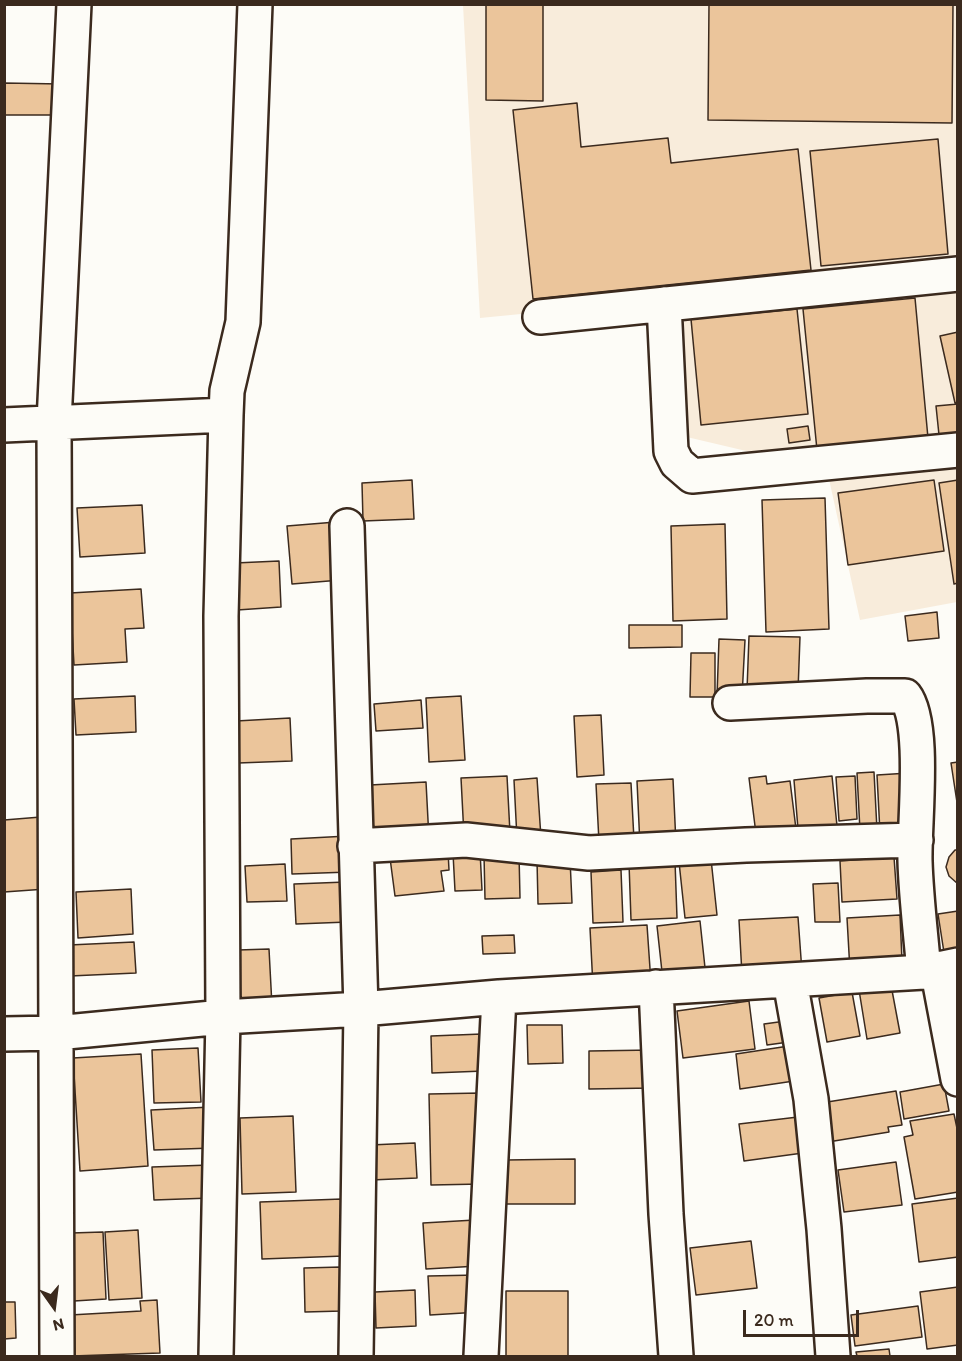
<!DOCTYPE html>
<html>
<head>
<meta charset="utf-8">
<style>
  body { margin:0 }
  #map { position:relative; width:962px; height:1361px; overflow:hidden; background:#fdfcf7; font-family:Itim,sans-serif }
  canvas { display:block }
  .frame { position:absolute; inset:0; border:6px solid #3b2a1e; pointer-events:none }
  .north { position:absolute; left:24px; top:1277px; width:60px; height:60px; -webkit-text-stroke:4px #fdfcf7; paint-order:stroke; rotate:166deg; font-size:16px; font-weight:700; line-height:24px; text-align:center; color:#3b2a1e }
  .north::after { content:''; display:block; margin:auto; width:21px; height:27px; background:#3b2a1e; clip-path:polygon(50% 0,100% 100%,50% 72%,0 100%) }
  .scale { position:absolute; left:743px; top:1310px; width:116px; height:27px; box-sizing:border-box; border:3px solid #3b2a1e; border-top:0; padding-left:8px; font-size:18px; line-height:21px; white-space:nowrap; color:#3b2a1e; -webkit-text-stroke:4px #fdfcf7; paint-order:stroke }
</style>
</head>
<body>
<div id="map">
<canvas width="962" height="1361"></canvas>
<div class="frame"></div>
<div class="north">N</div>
<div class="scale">20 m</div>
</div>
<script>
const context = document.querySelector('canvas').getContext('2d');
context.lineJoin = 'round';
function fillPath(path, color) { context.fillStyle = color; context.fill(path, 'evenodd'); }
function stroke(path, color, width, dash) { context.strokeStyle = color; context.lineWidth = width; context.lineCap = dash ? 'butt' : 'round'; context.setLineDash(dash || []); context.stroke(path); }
fillPath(new Path2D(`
  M463,5H957V602L860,620L827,470L657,430L644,302L480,318Z`), '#f8ecdb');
const building = new Path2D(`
  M486,4H543V101L486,100Z
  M709,4H953L952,123L708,120Z
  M4,83L61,84V115H4Z
  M577,103L581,147L668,138L671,163L798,149L811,270L533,299L513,110Z
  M938,139L948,254L821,266L810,151Z
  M915,298L928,438L817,450L803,309Z
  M797,309L808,414L701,425L691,319Z
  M958,332V402L955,403L940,336Z
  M958,404V433L939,435L936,406Z
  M808,426L810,440L789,443L787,429Z
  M412,480L414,519L363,521L362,483Z
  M934,480L944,551L848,565L838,493Z
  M958,480V583L954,584L939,483Z
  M825,498L829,629L766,632L762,500Z
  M142,505L145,553L80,557L77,508Z
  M336,522L341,580L292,584L287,526Z
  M725,524L727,619L673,621L671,526Z
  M279,561L281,607L237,610L235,563Z
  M141,589L144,628L125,629L127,662L74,665L70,593Z
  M937,612L939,638L908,641L905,616Z
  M629,625H682V647L629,648Z
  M749,636L800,637L798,691L747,690Z
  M719,639L745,640L742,697L717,696Z
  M691,653H715V697H690Z
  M135,696L136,732L76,735L74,699Z
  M461,696L465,760L429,762L426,698Z
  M421,700L423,728L376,731L374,704Z
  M601,715L604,775L577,777L574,716Z
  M290,718L292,761L238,763L236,721Z
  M958,762V809L951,763Z
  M874,772L877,830L860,831L857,773Z
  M909,773L912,831L880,833L877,775Z
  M507,776L510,833L464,836L461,778Z
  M766,776L767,784L790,781L796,829L756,834L749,778Z
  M832,776L837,826L798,829L794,780Z
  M855,776L857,819L839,821L836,777Z
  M537,778L541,838L517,839L514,780Z
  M673,779L676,844L640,846L637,781Z
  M426,782L429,839L373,843L370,785Z
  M631,783L634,840L599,842L596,784Z
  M41,817L46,889L4,892V820Z
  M348,836L350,872L292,874L291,839Z
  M955,850H958V884L949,876L946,867L949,857Z
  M448,851L449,870L441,871L444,891L395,896L390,858Z
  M480,851L482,890L455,891L453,853Z
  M519,854L520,898L485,899L484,855Z
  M894,857L897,899L842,902L840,861Z
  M570,859L572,903L538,904L537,860Z
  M711,859L717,915L685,918L679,862Z
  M675,861L677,918L631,920L629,863Z
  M285,864L287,901L247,902L245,866Z
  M621,870L623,922L593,923L591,872Z
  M346,882L348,922L296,924L294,884Z
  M838,883L840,922H815L813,884Z
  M131,889L133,934L78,938L76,892Z
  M958,911V957L945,959L938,914Z
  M900,915L902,961L850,971L847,918Z
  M798,917L802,972L742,975L739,920Z
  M700,921L706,977L663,981L657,926Z
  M647,925L651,983L593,987L590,928Z
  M514,935L515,953L483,954L482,936Z
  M134,942L136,973L70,976L69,945Z
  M269,949L272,1006L240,1007L238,950Z
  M891,985L900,1033L867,1039L859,990Z
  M852,992L860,1036L827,1042L819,998Z
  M749,1001L755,1049L683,1058L677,1011Z
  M793,1020L796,1041L767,1045L764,1024Z
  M527,1025H562L563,1063L528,1064Z
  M482,1034L484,1071L432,1073L431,1036Z
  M789,1046L794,1081L740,1089L736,1054Z
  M198,1048L201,1102L154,1103L152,1050Z
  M653,1050V1088L589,1089V1051Z
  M141,1054L148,1166L80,1171L73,1058Z
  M944,1084L949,1111L904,1119L900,1092Z
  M896,1091L902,1125L888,1127L889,1132L828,1142L821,1103Z
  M481,1093L482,1184L431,1185L429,1094Z
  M211,1107L213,1148L154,1150L151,1110Z
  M954,1114L958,1133V1192L915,1199L904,1137L913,1135L910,1121Z
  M293,1116L296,1192L242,1194L240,1118Z
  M798,1117L803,1153L744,1161L739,1124Z
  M415,1143L417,1178L371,1180L370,1145Z
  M575,1159V1204H506V1160Z
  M896,1162L902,1205L844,1212L838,1170Z
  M210,1165L211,1198L154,1200L152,1167Z
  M958,1198V1257L919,1262L912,1204Z
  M342,1199L344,1256L262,1259L260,1202Z
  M475,1220L478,1266L426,1269L423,1223Z
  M138,1230L142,1298L109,1300L105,1232Z
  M103,1232L106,1299L74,1301L71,1233Z
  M751,1241L757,1288L696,1295L690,1248Z
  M341,1267L342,1311L305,1312L304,1268Z
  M478,1275L480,1312L430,1315L428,1276Z
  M958,1287V1345L927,1349L920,1292Z
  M415,1290L416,1326L376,1328L375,1292Z
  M506,1291H568V1356H506Z
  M157,1300L160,1353L72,1356L70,1315L141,1311L140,1301Z
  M4,1302H15L16,1338L4,1339Z
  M918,1306L922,1337L855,1346L851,1315Z
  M889,1349L890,1356H857L856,1352Z`);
fillPath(building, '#ebc59b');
stroke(building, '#3b2a1e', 1.5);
const minor = new Path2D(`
  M664,304L671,451L677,463L692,476L958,450
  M540,317L958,274
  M4,425L226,415L227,391L243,322L255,4
  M347,526L361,1009L356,1356
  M730,703L867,696H905C926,723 914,824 915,861C916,897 921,935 924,972
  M355,846L466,840L589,853L746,845L916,840
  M937,968L958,1079
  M790,981L811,1099L824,1229L833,1356
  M656,987L666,1214L676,1356
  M4,1034L56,1033L223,1017L361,1009L499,997L924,972L958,965
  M57,1356L54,422L74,4
  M216,1356L223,1017L221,616L226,415
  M481,1356L499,997`);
stroke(minor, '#3b2a1e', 38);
stroke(minor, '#fdfcf7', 33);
</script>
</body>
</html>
